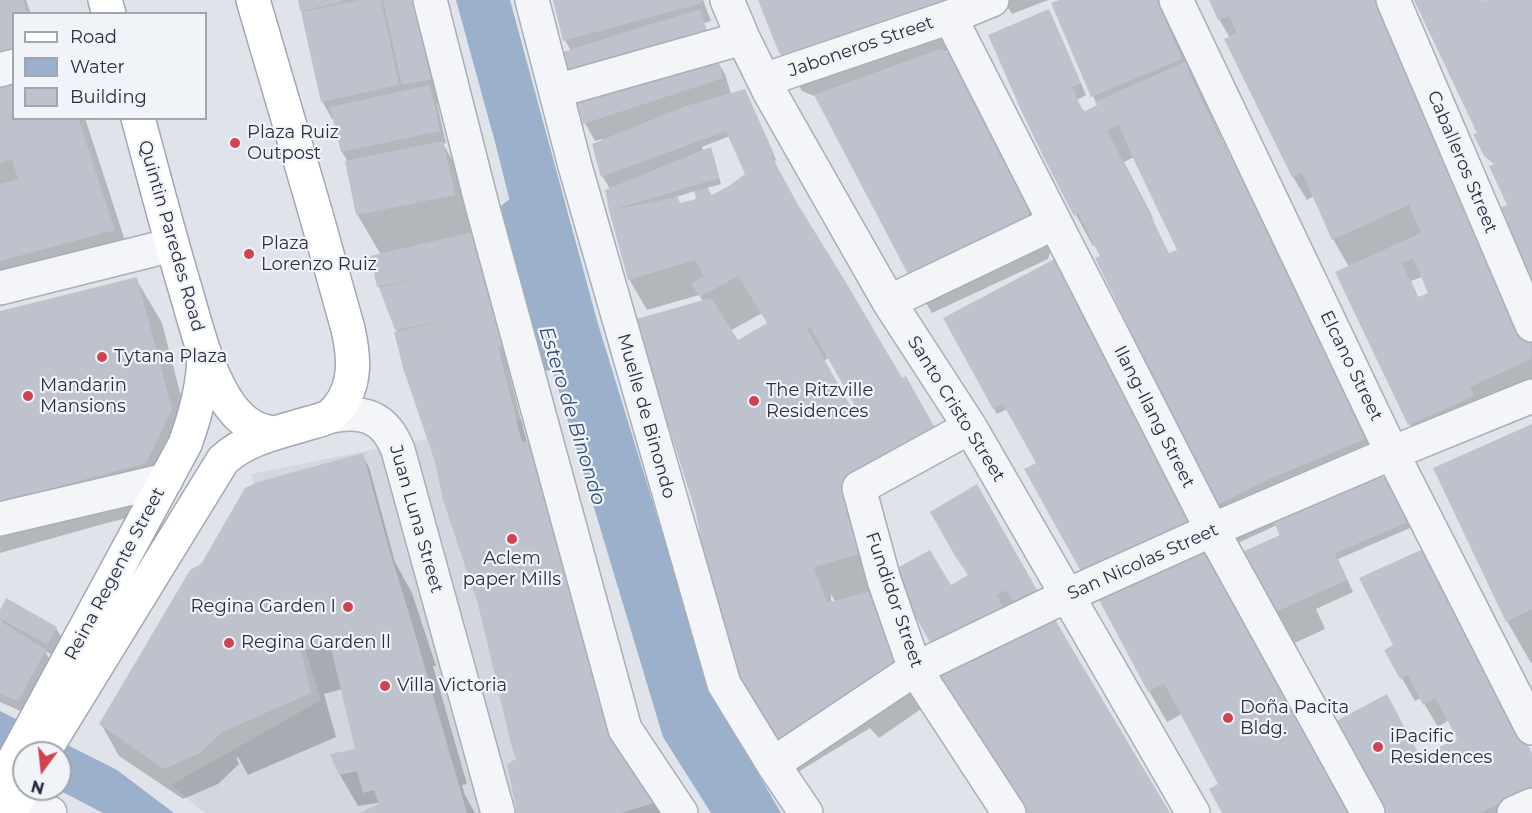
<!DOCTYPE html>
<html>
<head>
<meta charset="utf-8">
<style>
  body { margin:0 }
  #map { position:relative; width:1532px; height:813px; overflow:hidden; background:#e0e4ea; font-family:Montserrat,sans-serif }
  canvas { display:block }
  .legend { position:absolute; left:12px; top:12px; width:195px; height:108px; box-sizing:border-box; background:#f0f3f7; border:2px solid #a0a5ae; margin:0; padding:8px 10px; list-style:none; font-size:18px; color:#293041 }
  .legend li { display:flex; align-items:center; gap:12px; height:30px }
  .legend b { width:30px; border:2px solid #a0a5ae }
  .north { position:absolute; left:12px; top:741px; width:60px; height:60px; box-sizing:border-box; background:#f0f3f7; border:2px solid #a0a5ae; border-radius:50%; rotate:195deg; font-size:16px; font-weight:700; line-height:24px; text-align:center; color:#293041 }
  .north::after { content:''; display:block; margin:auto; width:21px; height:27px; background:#d04452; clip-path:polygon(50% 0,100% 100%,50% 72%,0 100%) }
</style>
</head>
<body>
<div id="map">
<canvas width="1532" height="813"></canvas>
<ul class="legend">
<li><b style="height:8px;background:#fff"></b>Road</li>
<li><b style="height:16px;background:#9bb0ca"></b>Water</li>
<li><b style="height:16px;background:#bec2cc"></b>Building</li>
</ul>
<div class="north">N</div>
</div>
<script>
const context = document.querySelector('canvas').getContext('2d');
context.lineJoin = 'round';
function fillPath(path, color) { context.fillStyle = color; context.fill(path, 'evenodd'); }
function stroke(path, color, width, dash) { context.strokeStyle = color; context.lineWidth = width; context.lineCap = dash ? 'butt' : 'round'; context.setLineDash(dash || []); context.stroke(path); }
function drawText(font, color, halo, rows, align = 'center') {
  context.font = font + ' Montserrat,sans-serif'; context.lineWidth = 4.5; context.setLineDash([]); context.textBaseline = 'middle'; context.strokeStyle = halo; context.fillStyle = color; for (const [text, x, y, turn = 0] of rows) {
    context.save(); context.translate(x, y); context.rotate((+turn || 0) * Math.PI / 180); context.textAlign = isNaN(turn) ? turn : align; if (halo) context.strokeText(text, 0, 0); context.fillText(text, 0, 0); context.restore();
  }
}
fillPath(new Path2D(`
  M552,414L638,743L682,813H205L171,785L321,700L251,474Z`), '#d2d6df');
fillPath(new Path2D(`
  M456,0H510L598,324L711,692L781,813H711L663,737L549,358L495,142Z
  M0,711L117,770L174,813H103L57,789H60V753L0,760Z`), '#9bb0ca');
fillPath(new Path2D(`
  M0,0H26L31,14H14Z
  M299,0H421L443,102L437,103L446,143L443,144L465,181L514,363L507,365L527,443L663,813H518V759L479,603L397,331L384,295L378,286L381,255L357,214L348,162L342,152L335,119H332L322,101Z
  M555,0H703L711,21L704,23L709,37L571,51L565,40Z
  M760,0H1048L1012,14L1007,6L966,21L974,41L944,52L1052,246L1048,259L932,313L910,275L816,95L814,96L802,91L780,52Z
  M1063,0H1160L1198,86L1206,100V104L1231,159L1384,470L1344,487L1329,461L1273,485L1287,516L1384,479L1410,528L1338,559L1353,592L1316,609L1325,629L1290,645L1272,613L1285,543L1277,525L1238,543L1216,505L1096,245L1093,246L1076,215L1046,160L1048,11L1055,23L1086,95L1077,100L1085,113L1098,106L1093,96L1053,4ZM1134,157L1182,257L1169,255L1152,218H1153L1124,162Z
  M1211,0H1380L1532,344V381L1428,455L1410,424L1381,366L1349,267L1333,239L1314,196L1307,200L1293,177L1230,38L1219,19ZM1422,277L1432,299H1419L1411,281Z
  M714,56L725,74L731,94L747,96L776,160L773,162L804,216L949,456V458L894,489L882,469L855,492L921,696V709L879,738L870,728L798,772L786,768L703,302L699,295L647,310L629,279L610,210V189L603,177L594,145L603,141L602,139L595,141L585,123ZM730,136L747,175L730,187L712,196L707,188L721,184L713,154L710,149L704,151L702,147ZM695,191L697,200L680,205L676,197ZM762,313L768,324L738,342L730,331ZM829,357L857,405L850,408L824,361ZM831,594L836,603H833L831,600Z
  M0,85L14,118H85L132,262L0,297Z
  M136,279L162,323L196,454L171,507L103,524L0,553V313Z
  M945,318L1202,533L1038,463L1007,409L997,414Z
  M1532,426V663H1531L1507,621Z
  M362,455L369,467L395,562L412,593L436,666H433L467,784L462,785L465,795L475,813H362L384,802L358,806L340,775L357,750L342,689L324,694L336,737L248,775L238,757L236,758L239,764L218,784L183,799L119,756L101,724L204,564Z
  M1214,546L1224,813L1220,784L1182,714L1167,722L1149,691Z
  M1015,554L1169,813L966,614Z
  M0,613L56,628L63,640L54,656L45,651L52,664L25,713L0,702V623L3,625L0,619Z
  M1386,651L1532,755V802L1510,813H1379L1386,696L1421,758L1466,751L1449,720L1438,727L1421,698L1415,701Z`), '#0003');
stroke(new Path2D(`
  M519,220L530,284L550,348`), '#9bb0ca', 45);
fillPath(new Path2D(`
  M0,0H23L28,14H14V51L0,56Z
  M298,0H341L342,2L300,11Z
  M359,0H381L399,85L321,102L301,12Z
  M383,0H414L431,79L402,85Z
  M553,0H701L702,3L563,41Z
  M758,0H946L791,58L779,53Z
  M1059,0H1157L1182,59L1091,97L1051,3Z
  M1209,0H1377L1532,347L1531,359L1470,387L1474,396L1408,425L1335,272L1421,233L1409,205L1332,240L1302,172L1292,177L1224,39L1237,33L1229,16L1218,20ZM1413,258L1428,293L1418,297L1402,263Z
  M1414,0H1484L1485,1L1487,0H1532V282L1501,207L1507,205L1489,166L1494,164L1484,156L1473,134L1477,133Z
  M700,9L707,31L570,74L563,52Z
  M1049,9L1081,83L1072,87L1083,112L1097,105L1095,102L1185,62L1189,67V72L1229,158L1234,156L1367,438L1267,480L1215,506L1095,258L1100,256L1078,213L1074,216L1045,160L1021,110L988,35ZM1119,125L1132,156L1177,250L1169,253L1107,130Z
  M940,49L954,55L1031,206L1026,221L909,276L814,95Z
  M715,54L723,78L583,124L576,99Z
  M14,79V118H78L115,230L0,261V184L18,179L12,160L0,163V84Z
  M430,85L440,131L341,152L330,107Z
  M745,89L774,154L771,155L797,203L844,279L902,378L906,376L940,437L882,472L869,551L814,567L827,603L875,590L897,666L780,742L766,737L729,668L712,600L696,513L641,339L636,319L711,298L738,340L767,323L738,276L700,297L691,284L704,276L695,260L628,280L609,210L605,190L711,147L719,178L612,210L678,197L680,203L696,199L694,191L708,188L710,196L729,186L745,174L726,131L601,177L592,144L686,106ZM810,327L854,404L851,407L807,329Z
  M443,141L455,195L356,215L345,161Z
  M473,232L481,263L496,310L505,346L498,347L522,442L540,439L657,802L621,813H517L507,764L516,759L511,744L478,604L443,500L435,462L404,371L394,332L448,320L395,330L379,288L427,276L377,287L370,256Z
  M1062,255L1200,527L1088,584L1024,469L1036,463L1003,404L993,409L943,318Z
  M137,277L172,409L146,463L0,502V311Z
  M1532,424V609L1506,622L1433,468Z
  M363,453L389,549L412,623L467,813H359L379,804L374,790L363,793L357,771L339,775L330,754L355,749L330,644L301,651L311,693L222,732L200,753L164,769L99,724L190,570L201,564L245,488L258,482Z
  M1376,475L1385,478L1408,522L1335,553L1347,580L1271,614L1242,552L1280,535L1273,521Z
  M977,484L1041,597L1017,609L1006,590L997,595L1007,614L936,653L890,572L930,550L951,585L968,575L955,556L930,512Z
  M1214,544L1361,813H1222L1209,789L1218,784L1164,683L1148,692L1099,600Z
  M1425,548L1532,753V787L1480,813H1377L1329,725L1387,694L1420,757L1457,738L1435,698L1423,705L1408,675L1400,679L1384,650L1393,645L1359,578Z
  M6,598L57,627L47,645L0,618V610Z
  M1049,609L1067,640L1170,813H1018L932,671Z
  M0,621L46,650L18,701L0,694Z`), '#bec2cc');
const minor = new Path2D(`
  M430,0L482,205L625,729L681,813
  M532,0L575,166L724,684L773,764L806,813
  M727,0L743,38L769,91L889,302L970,427L1193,813
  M1176,0L1392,453L1532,728
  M1393,0L1532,325
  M950,17L1212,530L1368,813
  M0,70L14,66
  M764,80L950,17L992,0
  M556,91L743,38
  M0,288L172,245
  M889,302L1054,223
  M331,416C364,410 385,417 398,450L498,813
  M970,427L859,488L884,580L915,669L1009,813
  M0,519L166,480
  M773,764L915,669L1068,595L1212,530L1392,453L1532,396
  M44,813H50
  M1514,813L1532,805`);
const major = new Path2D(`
  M105,0L109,14
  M138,118C154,177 169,236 187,295C197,330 206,366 225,398C236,416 253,432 275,433
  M43,753L223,460C246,439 276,433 306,424C313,422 322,420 328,417C332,415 335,411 338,408C357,384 354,356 348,329L315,211L253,0
  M0,786L185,444C196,414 204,385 204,353
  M9,813L24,787`);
stroke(minor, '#a9aeb7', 36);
stroke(major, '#a0a7b5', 36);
stroke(minor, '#f3f5f8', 33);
stroke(major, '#fff', 33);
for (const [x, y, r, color] of [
  [235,143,6,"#d04452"],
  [249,254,6,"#d04452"],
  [102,357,6,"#d04452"],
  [28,396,6,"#d04452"],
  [754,401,6,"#d04452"],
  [512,539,6,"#d04452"],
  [348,607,6,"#d04452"],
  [229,643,6,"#d04452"],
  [385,686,6,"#d04452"],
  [1228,718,6,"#d04452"],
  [1378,747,6,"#d04452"]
]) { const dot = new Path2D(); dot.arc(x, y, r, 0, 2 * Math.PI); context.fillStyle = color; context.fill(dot); stroke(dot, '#f0f3f7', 2); }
drawText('18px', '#293041', '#f0f3f7', [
  ["Jaboneros Street",861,47,-19],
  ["Caballeros Street",1462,162,67],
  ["Quintin Paredes Road",171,236,74],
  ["Elcano Street",1351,366,64],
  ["Santo Cristo Street",956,409,58],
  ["Muelle de Binondo",646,416,74],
  ["Ilang-Ilang Street",1154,417,63],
  ["Juan Luna Street",416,519,74],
  ["San Nicolas Street",1143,562,-24],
  ["Reina Regente Street",115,574,-62],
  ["Fundidor Street",894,600,71]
]);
drawText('18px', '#293041', '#f0f3f7', [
  ["Plaza Ruiz",247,133],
  ["Outpost",247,154],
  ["Plaza",261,244],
  ["Lorenzo Ruiz",261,265],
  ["Tytana Plaza",114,357],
  ["Mandarin",40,386],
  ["Mansions",40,407],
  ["The Ritzville",766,391],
  ["Residences",766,412],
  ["Aclem",512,559,"center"],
  ["paper Mills",512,580,"center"],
  ["Regina Garden I",336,607,"right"],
  ["Regina Garden ll",241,643],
  ["Villa Victoria",397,686],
  ["Doña Pacita",1240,708],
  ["Bldg.",1240,729],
  ["iPacific",1390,737],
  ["Residences",1390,758]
], 'left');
drawText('italic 20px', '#324d76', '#f0f3f7', [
  ["Estero de Binondo",572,416,73]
]);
</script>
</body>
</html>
